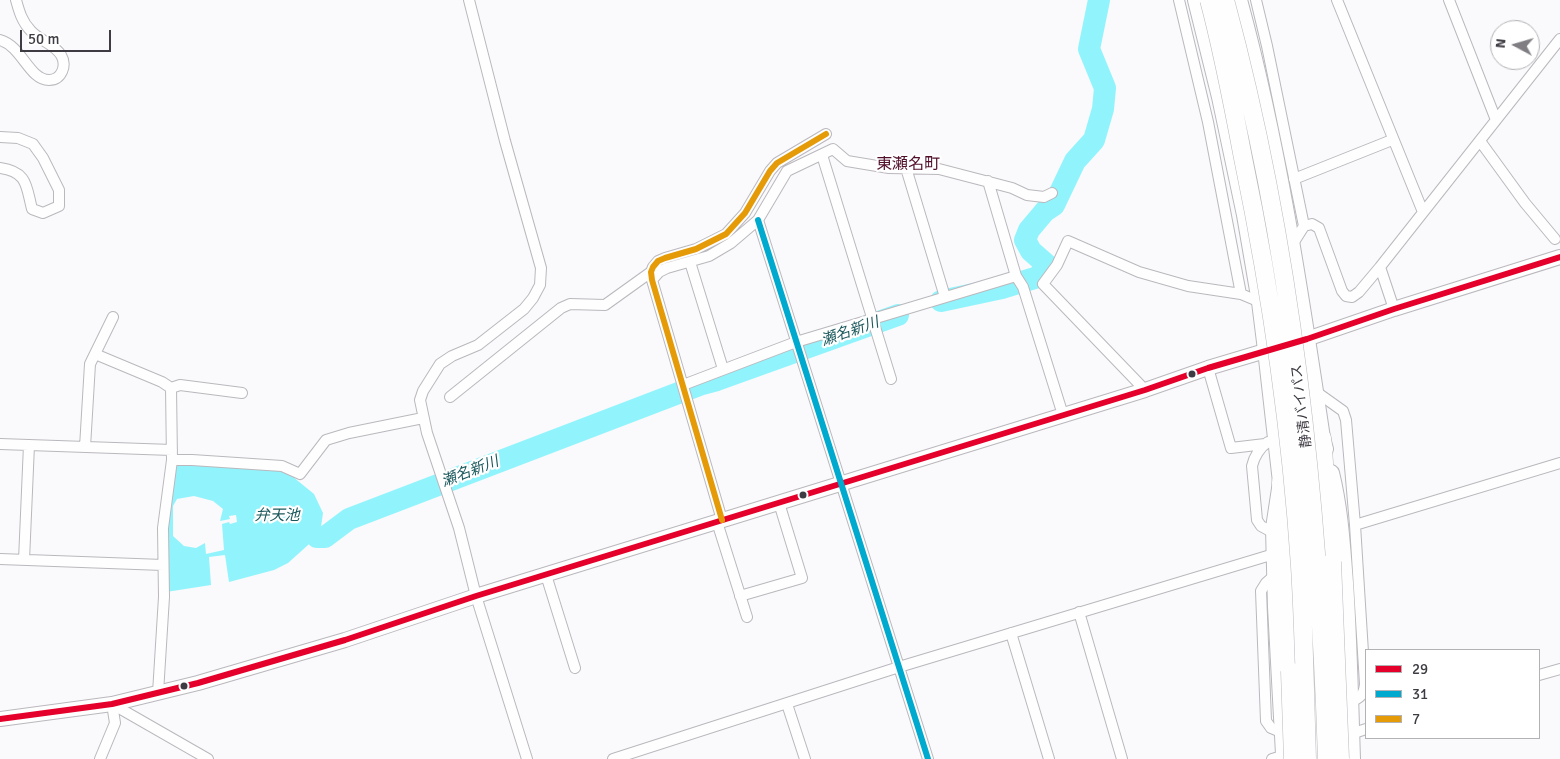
<!DOCTYPE html>
<html>
<head>
<meta charset="utf-8">
<style>
  body { margin:0 }
  #map { position:relative; width:1560px; height:759px; overflow:hidden; background:#faf9fb; font-family:Signika,sans-serif }
  canvas { display:block }
  .legend { position:absolute; left:1365px; top:649px; width:175px; height:90px; box-sizing:border-box; background:#fff; border:1px solid #b2b1b4; margin:0; padding:6px 9px; list-style:none; font-size:15px; color:#3f3b43 }
  .legend li { display:flex; align-items:center; gap:10px; height:25px }
  .legend b { width:25px; border:1px solid #b2b1b4 }
  .north { position:absolute; left:1490px; top:20px; width:50px; height:50px; box-sizing:border-box; background:#fff; border:1px solid #b2b1b4; border-radius:50%; rotate:276deg; font-size:14px; font-weight:700; line-height:20px; text-align:center; color:#3f3b43 }
  .north::after { content:''; display:block; margin:auto; width:18px; height:22px; background:#807e83; clip-path:polygon(50% 0,100% 100%,50% 72%,0 100%) }
  .scale { position:absolute; left:20px; top:30px; width:91px; height:22px; box-sizing:border-box; border:2px solid #3f3b43; border-top:0; padding-left:6px; font-size:15px; line-height:18px; white-space:nowrap; color:#3f3b43; -webkit-text-stroke:4px #fff; paint-order:stroke }
</style>
</head>
<body>
<div id="map">
<canvas width="1560" height="759"></canvas>
<ul class="legend">
<li><b style="height:6px;background:#e4002b"></b>29</li>
<li><b style="height:6px;background:#00a9ce"></b>31</li>
<li><b style="height:6px;background:#e59b07"></b>7</li>
</ul>
<div class="north">N</div>
<div class="scale">50 m</div>
</div>
<script>
const context = document.querySelector('canvas').getContext('2d');
context.lineJoin = 'round';
function fillPath(path, color) { context.fillStyle = color; context.fill(path, 'evenodd'); }
function stroke(path, color, width, dash) { context.strokeStyle = color; context.lineWidth = width; context.lineCap = dash ? 'butt' : 'round'; context.setLineDash(dash || []); context.stroke(path); }
function drawText(font, color, halo, rows, align = 'center') {
  context.font = font + ' Signika,"Noto Sans JP",sans-serif'; context.lineWidth = 4.5; context.setLineDash([]); context.textBaseline = 'middle'; context.strokeStyle = halo; context.fillStyle = color; for (const [text, x, y, turn = 0] of rows) {
    context.save(); context.translate(x, y); context.rotate((+turn || 0) * Math.PI / 180); context.textAlign = isNaN(turn) ? turn : align; if (halo) context.strokeText(text, 0, 0); context.fillText(text, 0, 0); context.restore();
  }
}
fillPath(new Path2D(`
  M191,461L287,472L314,494L323,513L321,527L317,537L288,563L274,570L229,582L225,555L209,557L211,585L166,592L165,529L174,464L184,465ZM194,496L213,501L223,509L220,521L230,519L229,516L236,515L237,522L230,524L229,522L222,524L224,550L206,554L205,543L196,548L184,546L173,536V506L177,499Z`), '#91f4fc');
stroke(new Path2D(`
  M941,301L1002,288L1038,277L1047,265L1031,251L1025,240L1029,230L1045,211L1054,205L1075,161L1094,140L1103,109L1105,88L1089,49L1099,0
  M317,537H325L349,519L702,384L717,380L898,315`), '#91f4fc', 22);
const minor = new Path2D(`
  M469,0L505,141L541,268L540,285L533,298L524,309L478,345L452,356L440,364L423,391L420,400L427,433L459,528L476,596L527,759
  M1179,0L1208,122L1241,294
  M1256,0L1267,46L1304,226L1292,245
  M1337,0L1423,212
  M1449,0L1496,120
  M0,40C22,46 29,80 49,80C62,80 67,65 61,55C54,44 39,40 31,31C22,22 19,11 16,0
  M0,137L18,138L33,144L43,158L59,190V206L43,213L32,209C26,186 28,172 0,168
  M1480,141L1525,203L1555,239
  M822,155L891,379
  M906,168L945,297
  M1294,179L1392,140
  M988,181L1016,276L1023,287L1063,415
  M758,220L928,759
  M1304,226L1312,224L1319,228L1342,291L1346,296L1352,297L1359,292L1380,267
  M690,262L723,369
  M652,280L659,272L667,268L709,256L731,243L758,220L787,171L833,149L847,161L889,168L939,169L1012,188L1027,195L1044,197L1052,193
  M1394,309L1380,267L1560,39
  M95,354L162,382L171,388
  M1208,368L1231,448L1265,444
  M683,385L796,342L1016,276
  M171,388L180,385L242,393
  M1145,390L1043,284L1057,265L1068,241L1139,272L1188,286L1241,294L1260,302
  M1315,391L1343,411L1346,420L1355,525L1365,684C1364,695 1360,698 1350,702
  M450,397L561,308L570,304L605,305L651,272
  M1268,442C1260,447 1254,457 1252,466L1257,520L1261,526L1274,533
  M0,444L172,450
  M85,447L90,364L113,317
  M172,460H192L282,466L300,474L326,440L349,433L423,418
  M722,520L652,280L651,272L653,267L658,261L665,258L696,249L726,234L745,213L770,171L777,163L826,134
  M717,522L747,617
  M1355,525L1560,463
  M0,559L163,565
  M24,560L29,445
  M546,575L575,668
  M1275,575L1266,583L1261,591L1266,721L1271,728L1283,733
  M740,596L802,578L779,503
  M1079,612L1122,759
  M1011,633L1049,759
  M1539,675L1560,669
  M158,693L164,597L163,528L172,460L171,388
  M787,704L805,759
  M1348,735L1366,729
  M100,759L115,723L112,704L208,759
  M613,759L899,667L1274,554
  M1272,759L1289,754`);
const secondary = new Path2D(`
  M1298,342L1394,309L1560,257
  M0,719L112,704L198,683L345,640L476,596L1145,390L1208,368L1275,348`);
const trunk = new Path2D(`
  M1196,0L1220,97L1245,215L1260,302L1266,350L1281,482L1274,528L1276,607L1284,754
  M1239,0C1278,143 1300,291 1322,438L1325,449
  M1331,473C1340,509 1342,546 1345,583C1349,642 1350,700 1352,759`);
const motorway = new Path2D(`
  M1322,438L1332,562
  M1281,482L1290,671`);
stroke(minor, '#bab8bd', 12);
stroke(secondary, '#bab8bd', 16);
stroke(trunk, '#bab8bd', 18);
stroke(motorway, '#bab8bd', 19);
stroke(minor, '#fefefe', 10);
stroke(secondary, '#fefefe', 14);
stroke(trunk, '#fefefe', 16);
stroke(motorway, '#fefefe', 18);
const motorwayBridge = new Path2D(`
  M1209,0C1223,52 1233,105 1243,158C1271,293 1291,429 1300,566C1304,630 1305,695 1307,759
  M1225,0C1292,247 1319,503 1327,759
  M1332,562L1340,759
  M1290,671L1293,759`);
stroke(motorwayBridge, '#bab8bd', 19, []);
stroke(motorwayBridge, '#fefefe', 18);
stroke(new Path2D(`
  M0,719L112,704L198,683L345,640L476,596L1145,390L1208,368L1307,339L1394,309L1560,257`), '#e4002b', 6);
stroke(new Path2D(`
  M758,220L928,759`), '#00a9ce', 6);
stroke(new Path2D(`
  M722,520L652,280L651,272L653,267L658,261L665,258L696,249L726,234L745,213L770,171L777,163L826,134`), '#e59b07', 6);
for (const [x, y, r, color] of [
  [1192,374,4.5,"#3f3b43"],
  [803,495,4.5,"#3f3b43"],
  [184,686,4.5,"#3f3b43"]
]) { const dot = new Path2D(); dot.arc(x, y, r, 0, 2 * Math.PI); context.fillStyle = color; context.fill(dot); stroke(dot, '#fff', 2); }
drawText('14px', '#3f3b43', '#fff', [
  ["静清バイパス",1302,406,-97]
]);
drawText('italic 15px', '#1b585c', '#fff', [
  ["瀬名新川",850,332,-19],
  ["瀬名新川",470,472,-21],
  ["弁天池",277,516]
]);
drawText('16px', '#510e2a', '#fff', [
  ["東瀬名町",908,165]
]);
</script>
</body>
</html>
